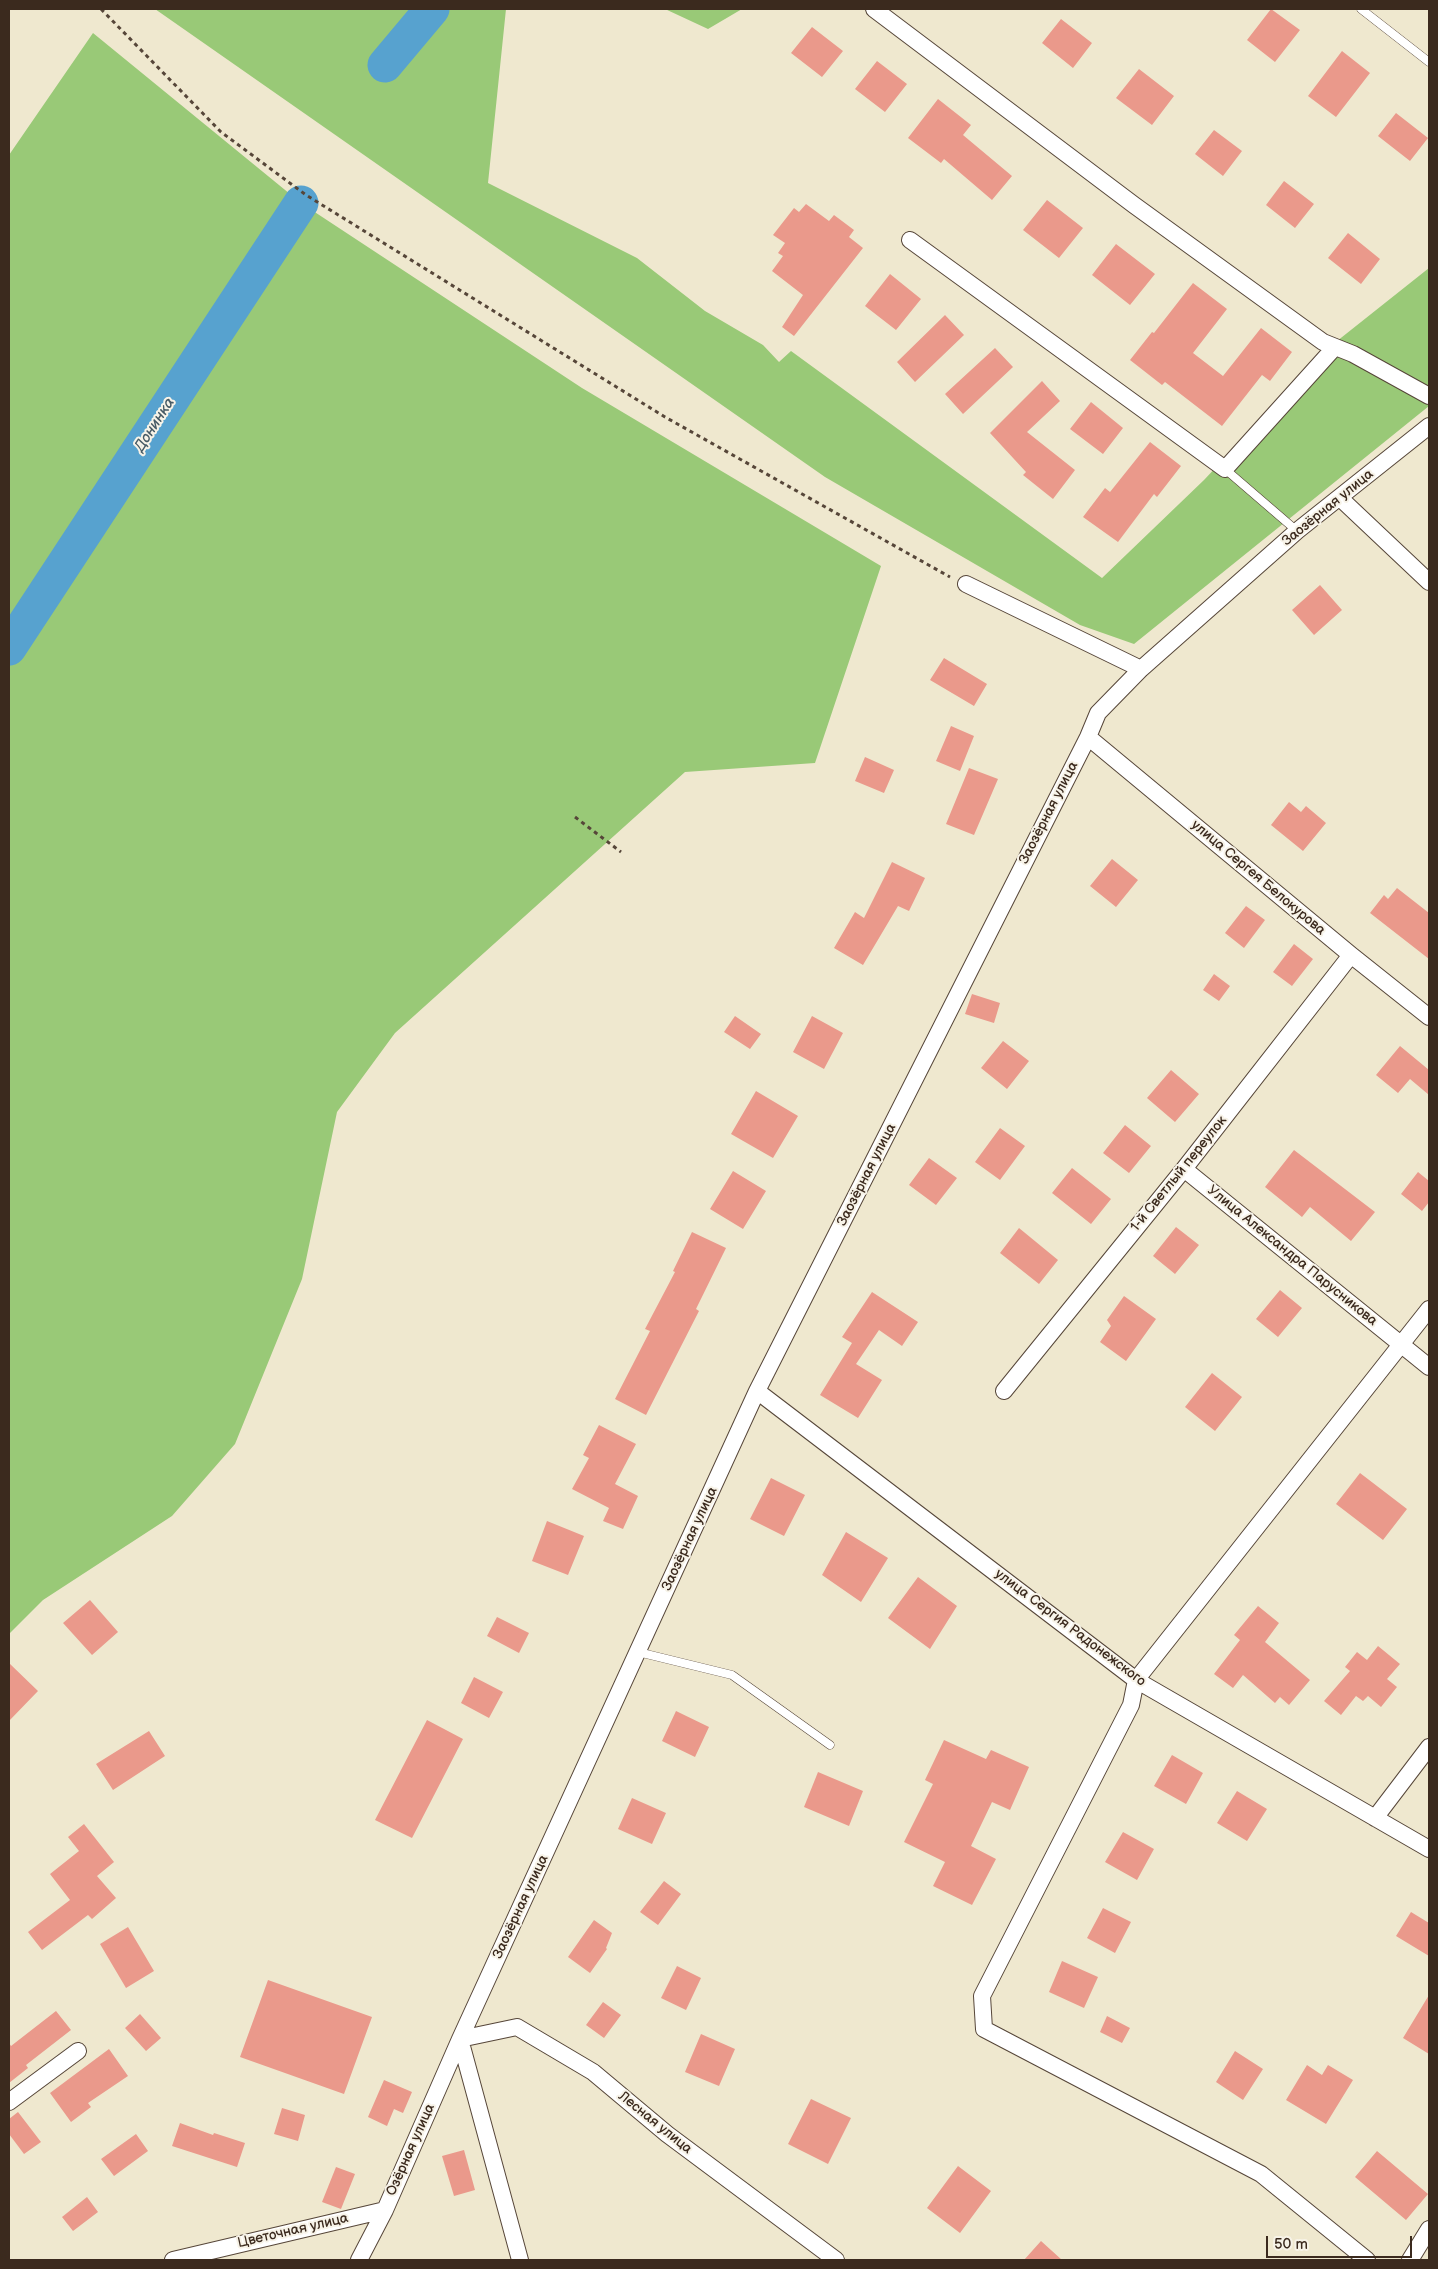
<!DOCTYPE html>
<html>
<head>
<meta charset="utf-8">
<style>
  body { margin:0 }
  #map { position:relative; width:1438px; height:2269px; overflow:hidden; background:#efe8cf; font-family:"Balsamiq Sans",sans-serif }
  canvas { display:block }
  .frame { position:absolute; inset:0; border:10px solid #3b2a1e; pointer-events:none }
  .scale { position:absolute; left:1266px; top:2236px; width:146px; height:22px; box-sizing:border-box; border:2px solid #3b2a1e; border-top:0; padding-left:6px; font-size:15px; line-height:18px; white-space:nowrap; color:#3b2a1e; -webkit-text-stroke:4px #f7f3e8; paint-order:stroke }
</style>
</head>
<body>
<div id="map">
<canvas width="1438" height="2269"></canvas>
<div class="frame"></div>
<div class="scale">50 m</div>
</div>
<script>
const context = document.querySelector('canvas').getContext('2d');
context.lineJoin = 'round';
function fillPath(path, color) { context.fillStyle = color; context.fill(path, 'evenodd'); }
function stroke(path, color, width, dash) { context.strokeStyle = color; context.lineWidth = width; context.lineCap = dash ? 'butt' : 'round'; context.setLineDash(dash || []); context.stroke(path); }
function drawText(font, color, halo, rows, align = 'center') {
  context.font = font + ' "Balsamiq Sans",sans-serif'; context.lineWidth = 4; context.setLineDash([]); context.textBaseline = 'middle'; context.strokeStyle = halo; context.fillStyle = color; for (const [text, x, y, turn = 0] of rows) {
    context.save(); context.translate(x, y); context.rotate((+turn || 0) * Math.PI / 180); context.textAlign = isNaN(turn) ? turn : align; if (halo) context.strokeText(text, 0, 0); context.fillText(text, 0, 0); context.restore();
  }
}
fillPath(new Path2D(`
  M155,9H506L488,183L637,258L705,311L763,345L779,362L791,351L1102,578L1204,480L1327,349L1429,268V406L1134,644L1080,625L825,477Z
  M665,9H742L708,29Z
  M93,33L301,203L582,388L881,566L815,763L685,772L395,1033L337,1112L302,1279L235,1444L172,1516L43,1600L9,1634V155Z`), '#99c977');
stroke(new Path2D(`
  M385,65L432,9
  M9,648L301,203`), '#57a2cf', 35);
fillPath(new Path2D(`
  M1271,9L1300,30L1275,62L1247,40Z
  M1061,19L1092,43L1073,68L1042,43Z
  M812,27L843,51L822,77L791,53Z
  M1342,51L1370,73L1336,117L1308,96Z
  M877,61L907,84L885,112L855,89Z
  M1139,69L1174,96L1152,125L1116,98Z
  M938,99L971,125L963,135L1012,176L992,200L944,159L941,163L908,138Z
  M1396,113L1428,138L1410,161L1378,136Z
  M1214,130L1242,151L1223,176L1195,154Z
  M1284,181L1314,204L1295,228L1266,205Z
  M1047,200L1083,228L1059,258L1023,230Z
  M806,204L829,221L834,215L854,230L849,237L863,248L794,336L782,327L803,295L772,271L783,256L778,253L785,243L773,235L794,208L799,212Z
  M1348,233L1380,259L1361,284L1328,258Z
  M1116,244L1155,274L1130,305L1092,275Z
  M890,274L921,299L896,330L865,306Z
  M1193,283L1227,309L1193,353L1223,376L1261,328L1292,352L1270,381L1262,375L1222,426L1165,382L1162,385L1130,360L1152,332L1154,333Z
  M945,315L964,335L915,382L897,362Z
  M995,348L1013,367L963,414L945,394Z
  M1042,381L1060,401L1027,432L1075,470L1053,499L1023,475L1026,472L990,433Z
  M1091,402L1123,428L1103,454L1070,429Z
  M1150,442L1181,466L1157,497L1154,494L1118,542L1083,517L1105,488L1110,492Z
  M1320,585L1342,610L1314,635L1292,610Z
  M944,658L987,684L974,706L930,680Z
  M951,726L974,736L960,771L936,761Z
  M865,757L894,770L884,793L855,781Z
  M969,768L998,779L974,835L946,824Z
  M1289,802L1301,812L1306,806L1326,823L1303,851L1271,825Z
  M1112,859L1138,880L1116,907L1090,886Z
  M892,862L925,878L909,911L898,906L863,965L834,948L855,912L864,918Z
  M1397,888L1429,913V959L1370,913L1384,895L1388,899Z
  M1246,906L1265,920L1244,948L1225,933Z
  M1294,944L1313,959L1292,986L1273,972Z
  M1214,974L1230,986L1219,1001L1203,990Z
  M972,994L1000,1003L994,1023L965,1014Z
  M735,1016L761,1034L750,1049L724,1032Z
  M812,1016L843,1033L824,1069L793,1052Z
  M1003,1041L1029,1061L1007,1089L981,1068Z
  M1400,1046L1429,1070V1095L1410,1079L1398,1093L1376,1075Z
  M1171,1070L1199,1094L1175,1122L1147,1098Z
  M756,1091L798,1116L773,1158L731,1134Z
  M1125,1125L1151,1146L1129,1173L1103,1153Z
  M1000,1128L1025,1146L1000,1180L975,1162Z
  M1294,1150L1375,1212L1351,1241L1310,1207L1302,1217L1265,1187Z
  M929,1158L957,1178L936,1205L909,1185Z
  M1072,1168L1111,1199L1091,1224L1052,1193Z
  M733,1171L766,1191L743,1229L710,1209Z
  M1418,1172L1429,1181V1202L1422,1211L1401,1194Z
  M1176,1227L1199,1245L1175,1274L1153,1256Z
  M1019,1228L1058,1260L1039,1284L1000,1253Z
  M692,1232L726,1248L696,1309L699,1311L646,1415L615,1399L650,1331L645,1329L675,1272L673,1271Z
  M1280,1290L1302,1308L1278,1337L1256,1319Z
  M872,1292L918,1322L902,1346L879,1330L856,1364L882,1380L858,1418L820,1395L852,1343L842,1337Z
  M1124,1296L1156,1319L1126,1361L1100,1342L1111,1326L1107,1320Z
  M1212,1373L1242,1397L1215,1431L1185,1407Z
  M599,1425L636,1444L615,1484L638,1496L623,1529L603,1521L609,1508L572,1489L589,1458L583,1455Z
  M1360,1473L1407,1509L1383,1540L1336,1504Z
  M771,1478L805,1495L784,1536L750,1519Z
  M547,1521L584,1536L568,1575L532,1561Z
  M846,1532L888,1558L861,1602L822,1575Z
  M918,1577L957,1606L930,1649L888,1618Z
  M90,1600L118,1632L92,1655L63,1623Z
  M1258,1606L1279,1623L1265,1642L1310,1680L1289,1705L1280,1697L1275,1703L1243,1675L1233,1688L1214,1674L1240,1640L1234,1635Z
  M497,1617L529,1633L519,1653L487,1636Z
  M1378,1646L1400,1664L1387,1679L1397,1687L1381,1707L1368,1696L1363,1701L1356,1696L1341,1715L1324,1701L1350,1671L1345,1667L1357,1652L1367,1660Z
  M9,1663L38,1691L9,1721Z
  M474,1677L503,1692L489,1718L461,1703Z
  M676,1711L709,1727L695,1757L662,1741Z
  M427,1720L463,1739L412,1838L375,1820Z
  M149,1731L165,1756L113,1790L96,1764Z
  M944,1740L986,1759L991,1750L1029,1767L1010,1810L992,1802L971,1846L996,1859L972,1905L933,1886L945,1862L904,1842L933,1784L925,1780Z
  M1172,1755L1203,1773L1186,1804L1154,1786Z
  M818,1772L863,1791L849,1826L804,1807Z
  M1237,1791L1267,1809L1247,1841L1217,1823Z
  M632,1798L666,1813L652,1844L618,1829Z
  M84,1824L114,1862L97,1876L116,1898L92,1919L88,1915L42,1950L28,1932L70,1900L50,1874L79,1851L68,1837Z
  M1123,1832L1154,1849L1137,1880L1105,1862Z
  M664,1881L681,1894L658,1925L640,1912Z
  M1103,1908L1131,1922L1115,1953L1087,1938Z
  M1411,1912L1429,1923V1956L1396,1936Z
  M594,1920L612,1933L606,1948L607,1949L590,1973L568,1957Z
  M128,1927L154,1971L126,1988L100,1944Z
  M1062,1961L1098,1977L1084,2008L1049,1992Z
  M677,1966L701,1978L686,2010L661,1998Z
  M268,1980L372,2017L344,2094L240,2057Z
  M1429,1995V2054L1403,2038Z
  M603,2002L621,2015L604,2038L586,2025Z
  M56,2011L71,2030L26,2065L28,2068L9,2083V2043L11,2046Z
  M140,2014L161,2038L146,2051L125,2028Z
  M1107,2016L1130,2028L1122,2043L1100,2032Z
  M701,2034L735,2049L719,2086L685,2072Z
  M109,2049L128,2076L88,2103L91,2107L71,2122L50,2093Z
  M1235,2051L1263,2069L1243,2100L1216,2082Z
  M1307,2065L1322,2075L1328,2065L1353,2080L1326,2124L1286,2100Z
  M384,2080L412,2092L403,2113L394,2109L387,2126L368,2117Z
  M811,2099L851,2118L828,2164L788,2144Z
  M282,2108L305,2115L298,2141L274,2134Z
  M18,2112L41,2142L24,2154L9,2134V2119Z
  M180,2123L213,2135L214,2133L245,2143L237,2167L172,2146Z
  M136,2134L148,2151L114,2176L101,2159Z
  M464,2150L475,2190L454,2196L442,2156Z
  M1377,2151L1428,2194L1406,2220L1355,2177Z
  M958,2166L991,2191L960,2233L927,2208Z
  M336,2167L355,2174L341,2209L322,2202Z
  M87,2197L98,2212L73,2231L62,2217Z
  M1041,2241L1062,2260H1024Z`), '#ea998b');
const lane = new Path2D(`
  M1361,9L1429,62
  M1225,469L1297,531
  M638,1652L732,1675L830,1745`);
const street = new Path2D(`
  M874,9L1134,205L1323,342L1353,354L1429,396
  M910,240L1225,469L1335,347
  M1340,498L1429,582
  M966,584L1141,669
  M1088,737L1351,955L1429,1017
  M1184,1169L1429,1367
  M757,1391L1136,1680L1429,1849
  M1004,1391L1184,1169L1351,955
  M1375,1818L1429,1747
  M460,2039L517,2027L593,2072L667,2134L836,2260
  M460,2039L520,2260
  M9,2102L78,2051
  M173,2260L385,2210
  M359,2260L385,2210L460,2039L757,1391L1088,737L1098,713L1141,669L1297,531L1429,426
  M1367,2260L1261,2174L984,2029L982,1996L1131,1705L1136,1680L1429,1309
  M1410,2260L1429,2229`);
stroke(lane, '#564639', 9);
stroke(street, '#564639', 18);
stroke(new Path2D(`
  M101,9L221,132L306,195L665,417L950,577
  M575,817L621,852`), '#564639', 3, [4, 4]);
stroke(lane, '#fff', 8);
stroke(street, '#fff', 16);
drawText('14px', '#3b2a1e', '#f7f3e8', [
  ["Заозёрная улица",1328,508,-39],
  ["Заозёрная улица",1049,813,-63],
  ["улица Сергея Белокурова",1258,878,40],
  ["1-й Светлый переулок",1179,1174,-51],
  ["Заозёрная улица",867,1175,-63],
  ["Улица Александра Парусникова",1292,1256,39],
  ["Заозёрная улица",690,1539,-65],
  ["улица Сергия Радонежского",1070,1628,37],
  ["Заозёрная улица",521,1907,-65],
  ["Лесная улица",655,2123,39],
  ["Озёрная улица",411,2150,-66],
  ["Цветочная улица",293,2231,-13]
]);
drawText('italic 15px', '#465a65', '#f7f3e8', [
  ["Донинка",155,425,-57]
]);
</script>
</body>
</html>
